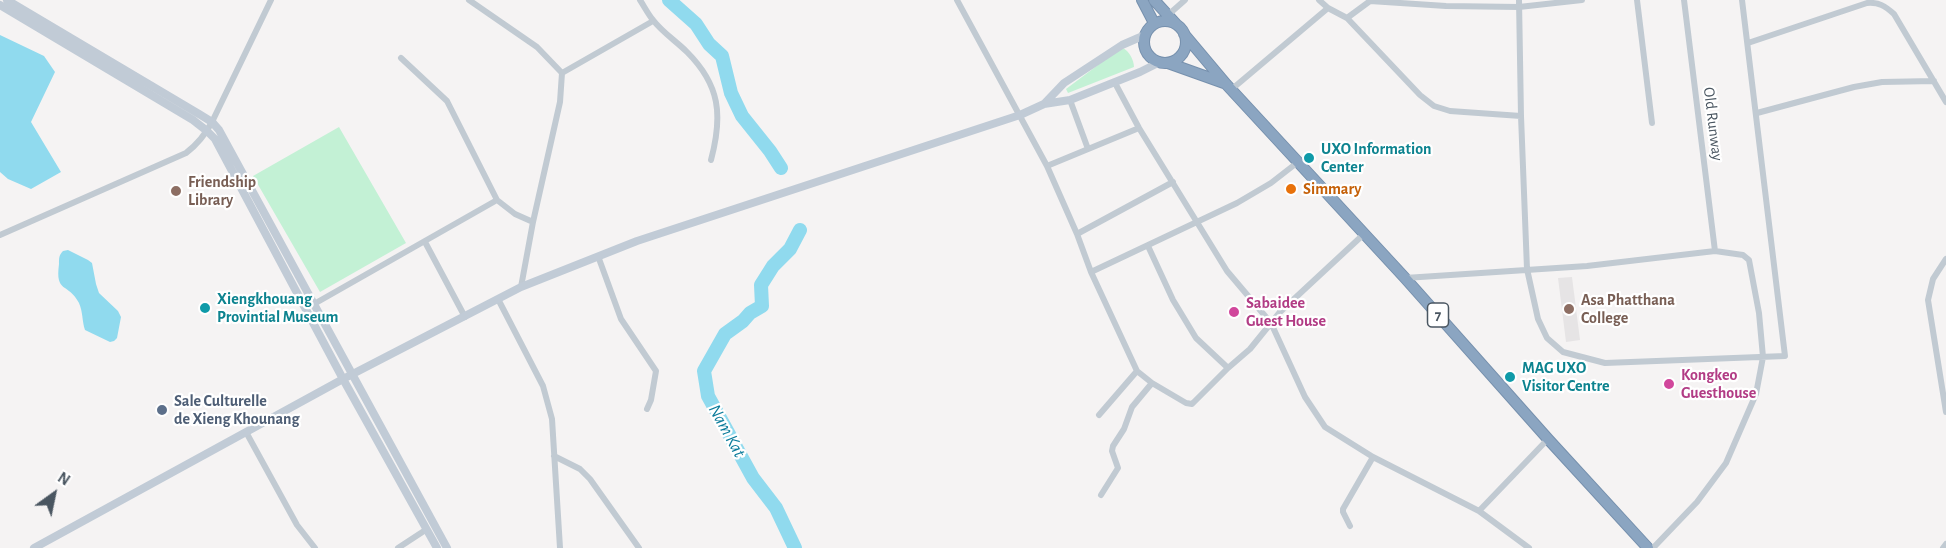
<!DOCTYPE html>
<html>
<head>
<meta charset="utf-8">
<style>
  body { margin:0 }
  #map { position:relative; width:1946px; height:548px; overflow:hidden; background:#f5f3f3; font-family:"Alegreya Sans",sans-serif }
  canvas { display:block }
  .north { position:absolute; left:24px; top:464px; width:60px; height:60px; -webkit-text-stroke:4px #fff; paint-order:stroke; rotate:33deg; font-size:16px; font-weight:700; line-height:24px; text-align:center; color:#4a5661 }
  .north::after { content:''; display:block; margin:auto; width:21px; height:27px; background:#4a5661; clip-path:polygon(50% 0,100% 100%,50% 72%,0 100%) }
</style>
</head>
<body>
<div id="map">
<canvas width="1946" height="548"></canvas>
<div class="north">N</div>
</div>
<script>
const context = document.querySelector('canvas').getContext('2d');
context.lineJoin = 'round';
function fillPath(path, color) { context.fillStyle = color; context.fill(path, 'evenodd'); }
function stroke(path, color, width, dash) { context.strokeStyle = color; context.lineWidth = width; context.lineCap = dash ? 'butt' : 'round'; context.setLineDash(dash || []); context.stroke(path); }
function drawText(font, color, halo, rows, align = 'center') {
  context.font = font + ' "Alegreya Sans",sans-serif'; context.lineWidth = 4.5; context.setLineDash([]); context.textBaseline = 'middle'; context.strokeStyle = halo; context.fillStyle = color; for (const [text, x, y, turn = 0] of rows) {
    context.save(); context.translate(x, y); context.rotate((+turn || 0) * Math.PI / 180); context.textAlign = isNaN(turn) ? turn : align; if (halo) context.strokeText(text, 0, 0); context.fillText(text, 0, 0); context.restore();
  }
}
fillPath(new Path2D(`
  M1572,277L1580,340L1566,342L1558,278Z`), '#e6e4e5');
fillPath(new Path2D(`
  M1123,48C1129,51 1134,60 1134,67L1068,93L1066,89L1118,50Z
  M339,127L406,243L320,292L253,176Z`), '#c3f1d5');
fillPath(new Path2D(`
  M0,35L44,56L55,72L31,122L61,172L31,189L8,179L0,172Z
  M68,250L88,260L92,263L96,284L99,293L118,311L121,317L117,338L114,341L110,342L85,330C82,321 83,312 79,303C68,282 55,294 59,264C59,258 59,255 63,251Z`), '#90daee');
stroke(new Path2D(`
  M669,0L696,24L709,44L722,56L731,93L742,116L770,151L781,168
  M795,548L776,508L753,478L708,396L704,371L725,334L743,321L750,313L762,306L761,285L773,266L790,249L800,230`), '#90daee', 14);
const highway = new Path2D(`
  M1142,0L1154,23
  M1154,0L1176,24
  M1144 42a21 21 0 1 1 42 0a21 21 0 1 1-42 0Z
  M1184,34L1226,84L1405,278L1548,439L1648,548
  M1168,63L1224,83`);
stroke(highway, '#7690ad', 12);
stroke(new Path2D(`
  M469,0L537,47L562,73L560,102L533,222L521,287
  M640,0C644,6 648,14 653,20C662,32 676,41 687,52C720,85 723,115 711,160
  M957,0L1047,166L1077,234L1091,272L1137,371L1152,383L1186,403L1192,404L1228,368L1250,349L1280,312L1364,234
  M1319,0L1328,8L1347,18L1420,95L1434,106L1450,111L1521,116
  M1519,0L1521,116L1527,269L1538,319L1547,338L1563,352L1605,363L1785,356L1742,0
  M1637,0L1652,123
  M1684,0L1715,251
  M1168,15L1185,0
  M1347,18L1370,1L1446,6L1519,7L1582,0
  M1748,43L1867,3C1879,2 1885,6 1894,14L1946,102
  M401,58L447,101L497,200L515,214L533,222
  M562,73L653,21
  M1115,83L1139,128L1227,271L1271,323L1305,397L1325,427L1373,457L1479,511L1529,548
  M1232,89L1328,8
  M1070,100L1088,149
  M1757,113L1854,87L1882,82L1934,81
  M1047,166L1139,128
  M1077,234L1173,182
  M0,235L186,153C198,144 205,135 212,122L271,0
  M425,242L465,317
  M1148,246L1173,300L1196,338L1228,368
  M598,256L621,319L656,371L651,400L647,409
  M1946,259L1933,279L1928,300L1946,412
  M1091,272L1237,203L1271,183L1298,162
  M1405,278L1587,266L1715,251L1743,255L1749,260L1759,313L1763,357L1756,394L1726,463L1697,502L1653,548
  M498,299L543,386L552,419L560,548
  M314,304L497,200
  M1099,415L1137,371
  M246,432L297,525L315,548
  M554,456L580,469L590,479L639,548
  M1101,495L1118,468L1112,451L1113,446L1124,429L1132,407L1152,383
  M1479,511L1548,439
  M1350,526L1343,512V509L1373,457
  M398,548L427,529
  M1943,548L1946,544`), '#c1cad2', 6);
stroke(new Path2D(`
  M7,0L199,114L212,122L219,130L447,548
  M0,5L193,120L207,131L215,139L343,379L437,548
  M1044,104L1064,83L1122,45L1145,35
  M34,548L343,379L521,287L637,241L1020,115L1044,104L1070,100L1140,72L1160,62`), '#c1cbd6', 8);
stroke(highway, '#8ba5c1', 10);
for (const [x, y, r, color] of [
  [1309,158,6,"#0f9aa8"],
  [1291,189,6,"#e8710a"],
  [176,191,6,"#8d6e63"],
  [205,308,6,"#0f9aa8"],
  [1569,309,6,"#8d6e63"],
  [1234,312,6,"#d1479c"],
  [1510,377,6,"#0f9aa8"],
  [1669,384,6,"#d1479c"],
  [162,410,6,"#5c6f8a"]
]) { const dot = new Path2D(); dot.arc(x, y, r, 0, 2 * Math.PI); context.fillStyle = color; context.fill(dot); stroke(dot, '#fff', 2); }
for (const [x, y, w] of [
  [1438,315,21]
]) { const box = new Path2D(); box.roundRect(x - w / 2, y - 12, w, 24, 4.5); context.fillStyle = '#fff'; context.fill(box); stroke(box, '#4a5661', 1.5); }
drawText('bold 15px', '#4a5661', null, [
  ["7",1438,315]
]);
drawText('16px', '#4a5661', '#fff', [
  ["Old Runway",1713,124,83]
]);
drawText('bold 16px', '#0d838f', '#fff', [
  ["UXO Information",1321,149],
  ["Center",1321,167],
  ["Xiengkhouang",217,299],
  ["Provintial Museum",217,317],
  ["MAG UXO",1522,368],
  ["Visitor Centre",1522,386]
], 'left');
drawText('bold 16px', '#785e54', '#fff', [
  ["Friendship",188,182],
  ["Library",188,200],
  ["Asa Phatthana",1581,300],
  ["College",1581,318]
], 'left');
drawText('bold 16px', '#c56008', '#fff', [
  ["Simmary",1303,189]
], 'left');
drawText('bold 16px', '#b23c85', '#fff', [
  ["Sabaidee",1246,303],
  ["Guest House",1246,321],
  ["Kongkeo",1681,375],
  ["Guesthouse",1681,393]
], 'left');
drawText('bold 16px', '#4e5e75', '#fff', [
  ["Sale Culturelle",174,401],
  ["de Xieng Khounang",174,419]
], 'left');
drawText('italic 18px', '#0c7c9b', '#fff', [
  ["Nam Kat",727,431,61]
]);
</script>
</body>
</html>
